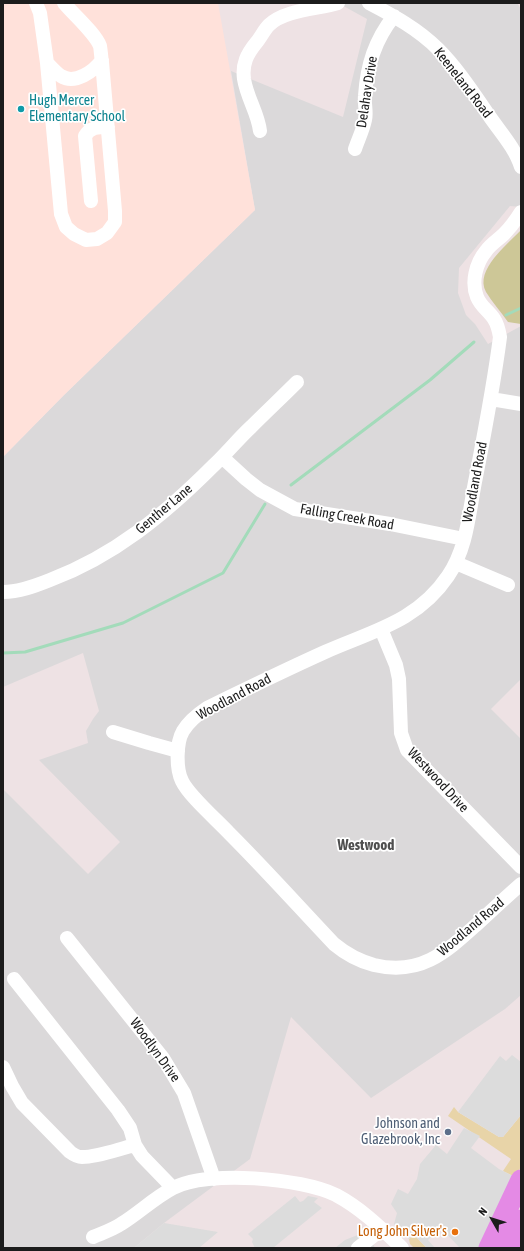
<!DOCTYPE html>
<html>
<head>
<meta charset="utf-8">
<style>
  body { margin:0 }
  #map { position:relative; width:524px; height:1251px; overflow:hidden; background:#eee2e4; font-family:"Asap Condensed",sans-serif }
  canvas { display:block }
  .frame { position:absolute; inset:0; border:4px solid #1c1c1c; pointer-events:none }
  .north { position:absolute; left:472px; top:1199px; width:40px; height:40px; -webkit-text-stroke:3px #fff; paint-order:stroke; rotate:309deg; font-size:11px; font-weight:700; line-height:16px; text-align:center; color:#1c1c1c }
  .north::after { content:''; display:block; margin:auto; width:14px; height:18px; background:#1c1c1c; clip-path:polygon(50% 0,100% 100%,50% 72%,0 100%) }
</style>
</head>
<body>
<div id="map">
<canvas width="524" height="1251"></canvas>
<div class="frame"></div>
<div class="north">N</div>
</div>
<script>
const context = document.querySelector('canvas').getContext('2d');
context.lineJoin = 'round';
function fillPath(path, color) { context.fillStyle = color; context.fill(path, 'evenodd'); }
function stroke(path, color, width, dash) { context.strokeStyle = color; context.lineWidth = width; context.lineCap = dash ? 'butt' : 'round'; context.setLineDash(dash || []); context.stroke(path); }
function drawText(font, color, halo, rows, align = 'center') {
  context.font = font + ' "Asap Condensed",sans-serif'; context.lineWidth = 3.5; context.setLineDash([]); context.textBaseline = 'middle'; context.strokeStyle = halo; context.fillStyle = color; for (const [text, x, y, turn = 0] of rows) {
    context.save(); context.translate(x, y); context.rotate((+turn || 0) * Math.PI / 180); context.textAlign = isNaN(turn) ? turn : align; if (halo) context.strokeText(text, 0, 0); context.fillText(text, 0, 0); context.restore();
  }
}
fillPath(new Path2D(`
  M338,3H517L521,9V207L510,206L459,268L458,293L466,315L475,324L488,344L521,326V679L491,709L521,739V995L505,1009L371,1098L291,1017L250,1159L164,1223L134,1248H3V789L88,874L120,842L39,760L88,743L86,731L93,719L99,711L83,653L3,687V457L64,395L255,210L231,71L343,117L367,19Z`), '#dbd9da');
fillPath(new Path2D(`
  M3,3H218L255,210L64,395L3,457Z`), '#ffe1da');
fillPath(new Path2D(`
  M454,1107L458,1112L499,1137H503L521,1115V1167L515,1177L503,1171L511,1159L448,1116Z
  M414,1235L427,1248H414L410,1244L409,1239Z`), '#e8d4a8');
fillPath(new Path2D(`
  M521,230V324L508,322C501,312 492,302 486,292C474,270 508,244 521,230Z`), '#cdc797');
fillPath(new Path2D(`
  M512,1055L521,1062V1115L503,1137H499L458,1112L500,1056L506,1061Z
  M464,1128L480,1136L471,1148L499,1169L515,1177L481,1248H458L459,1247L441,1228L428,1240L435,1248H427L414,1235L409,1239L394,1224L397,1213L391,1204L398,1189L408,1194L417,1179L420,1164L436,1145L447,1154Z
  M295,1196L300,1202L303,1201L308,1196L318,1198L314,1202L322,1208L273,1248H255L252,1242L253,1239L248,1234Z
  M164,1223L218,1232L199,1248H134Z
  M370,1230L373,1244L375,1248H335L345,1240Z`), '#dcdcdc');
stroke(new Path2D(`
  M506,315L521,308
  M291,485L430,380L474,342
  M3,653L25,652L123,623L223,573L265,504`), '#a3dbba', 3);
stroke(new Path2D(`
  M36,3L40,13L47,63L61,214L66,227L74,234L86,240L97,239L107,233L115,222V211L102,62C101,57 101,51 100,46C95,33 74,15 64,3
  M369,3C394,16 418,29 438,49C458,69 474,94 490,117C501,133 515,148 521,167
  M47,63C51,67 56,73 61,76C75,85 94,71 102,60
  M260,131C258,113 247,98 244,79C242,64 247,54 256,43C261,37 264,30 269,25C284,10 318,9 338,3
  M355,149C358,140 363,130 365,120C367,113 364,103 365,96C367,65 375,40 394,16
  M91,201L85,136C90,127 98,127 108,127
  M521,212C516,220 511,227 504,234C498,240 491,244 486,251C476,263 471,282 477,297C481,307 489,311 494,319C498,325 499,331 500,337C494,384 485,430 476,477C469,510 468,547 448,576C417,622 372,631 325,652C285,670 246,689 207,708C198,714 189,721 183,731C176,743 176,769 182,781C189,796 217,820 229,833C265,869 299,907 334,944C346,954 359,961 374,965C420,976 445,953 476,925C491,911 506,897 521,884
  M491,399L521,404
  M222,457L246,479L260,490L295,509L390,524L464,539
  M456,563L508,585
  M3,592C19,592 35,586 50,580C114,556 165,514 213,466C226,454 238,439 251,427C266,412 282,397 297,382
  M381,629L396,665L399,679L401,733L407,750L521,867
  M113,732L149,743L178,751
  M67,938L163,1058L184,1093L214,1179
  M14,979L118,1110L130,1128L135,1145L142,1156L173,1188
  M3,1067L12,1086L22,1103L70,1152C74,1155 77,1157 82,1157C99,1157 118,1149 135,1145
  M93,1237C102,1233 112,1230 121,1224C139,1213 154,1198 173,1188C208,1170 301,1178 336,1195C362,1209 381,1228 402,1248
  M358,1248L382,1229`), '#fff', 14);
stroke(new Path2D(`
  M489,1248L521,1180
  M508,1248L521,1220`), '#e48ae5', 21);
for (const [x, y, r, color] of [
  [21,109,4,"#0f9aa8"],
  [448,1132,4,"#5c6f8a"],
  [455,1232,4,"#e8710a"]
]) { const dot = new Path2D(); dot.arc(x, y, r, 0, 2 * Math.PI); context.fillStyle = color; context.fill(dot); stroke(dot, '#fff', 1.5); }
drawText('14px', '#1c1c1c', '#fff', [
  ["Keeneland Road",463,83,52],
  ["Delahay Drive",367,92,-81],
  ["Woodland Road",475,482,-79],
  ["Genther Lane",164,509,-40],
  ["Falling Creek Road",347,517,10],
  ["Woodland Road",234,697,-28],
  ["Westwood Drive",438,780,47],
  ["Woodland Road",471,927,-40],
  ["Woodlyn Drive",155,1050,54]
]);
drawText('14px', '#0d838f', '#fff', [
  ["Hugh Mercer",29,101],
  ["Elementary School",29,117]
], 'left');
drawText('14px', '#4e5e75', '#fff', [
  ["Johnson and",440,1124],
  ["Glazebrook, Inc",440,1140]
], 'right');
drawText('14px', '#c56008', '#fff', [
  ["Long John Silver's",447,1232]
], 'right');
drawText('bold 15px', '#4f4f4f', '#fff', [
  ["Westwood",366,845]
]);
</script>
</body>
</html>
